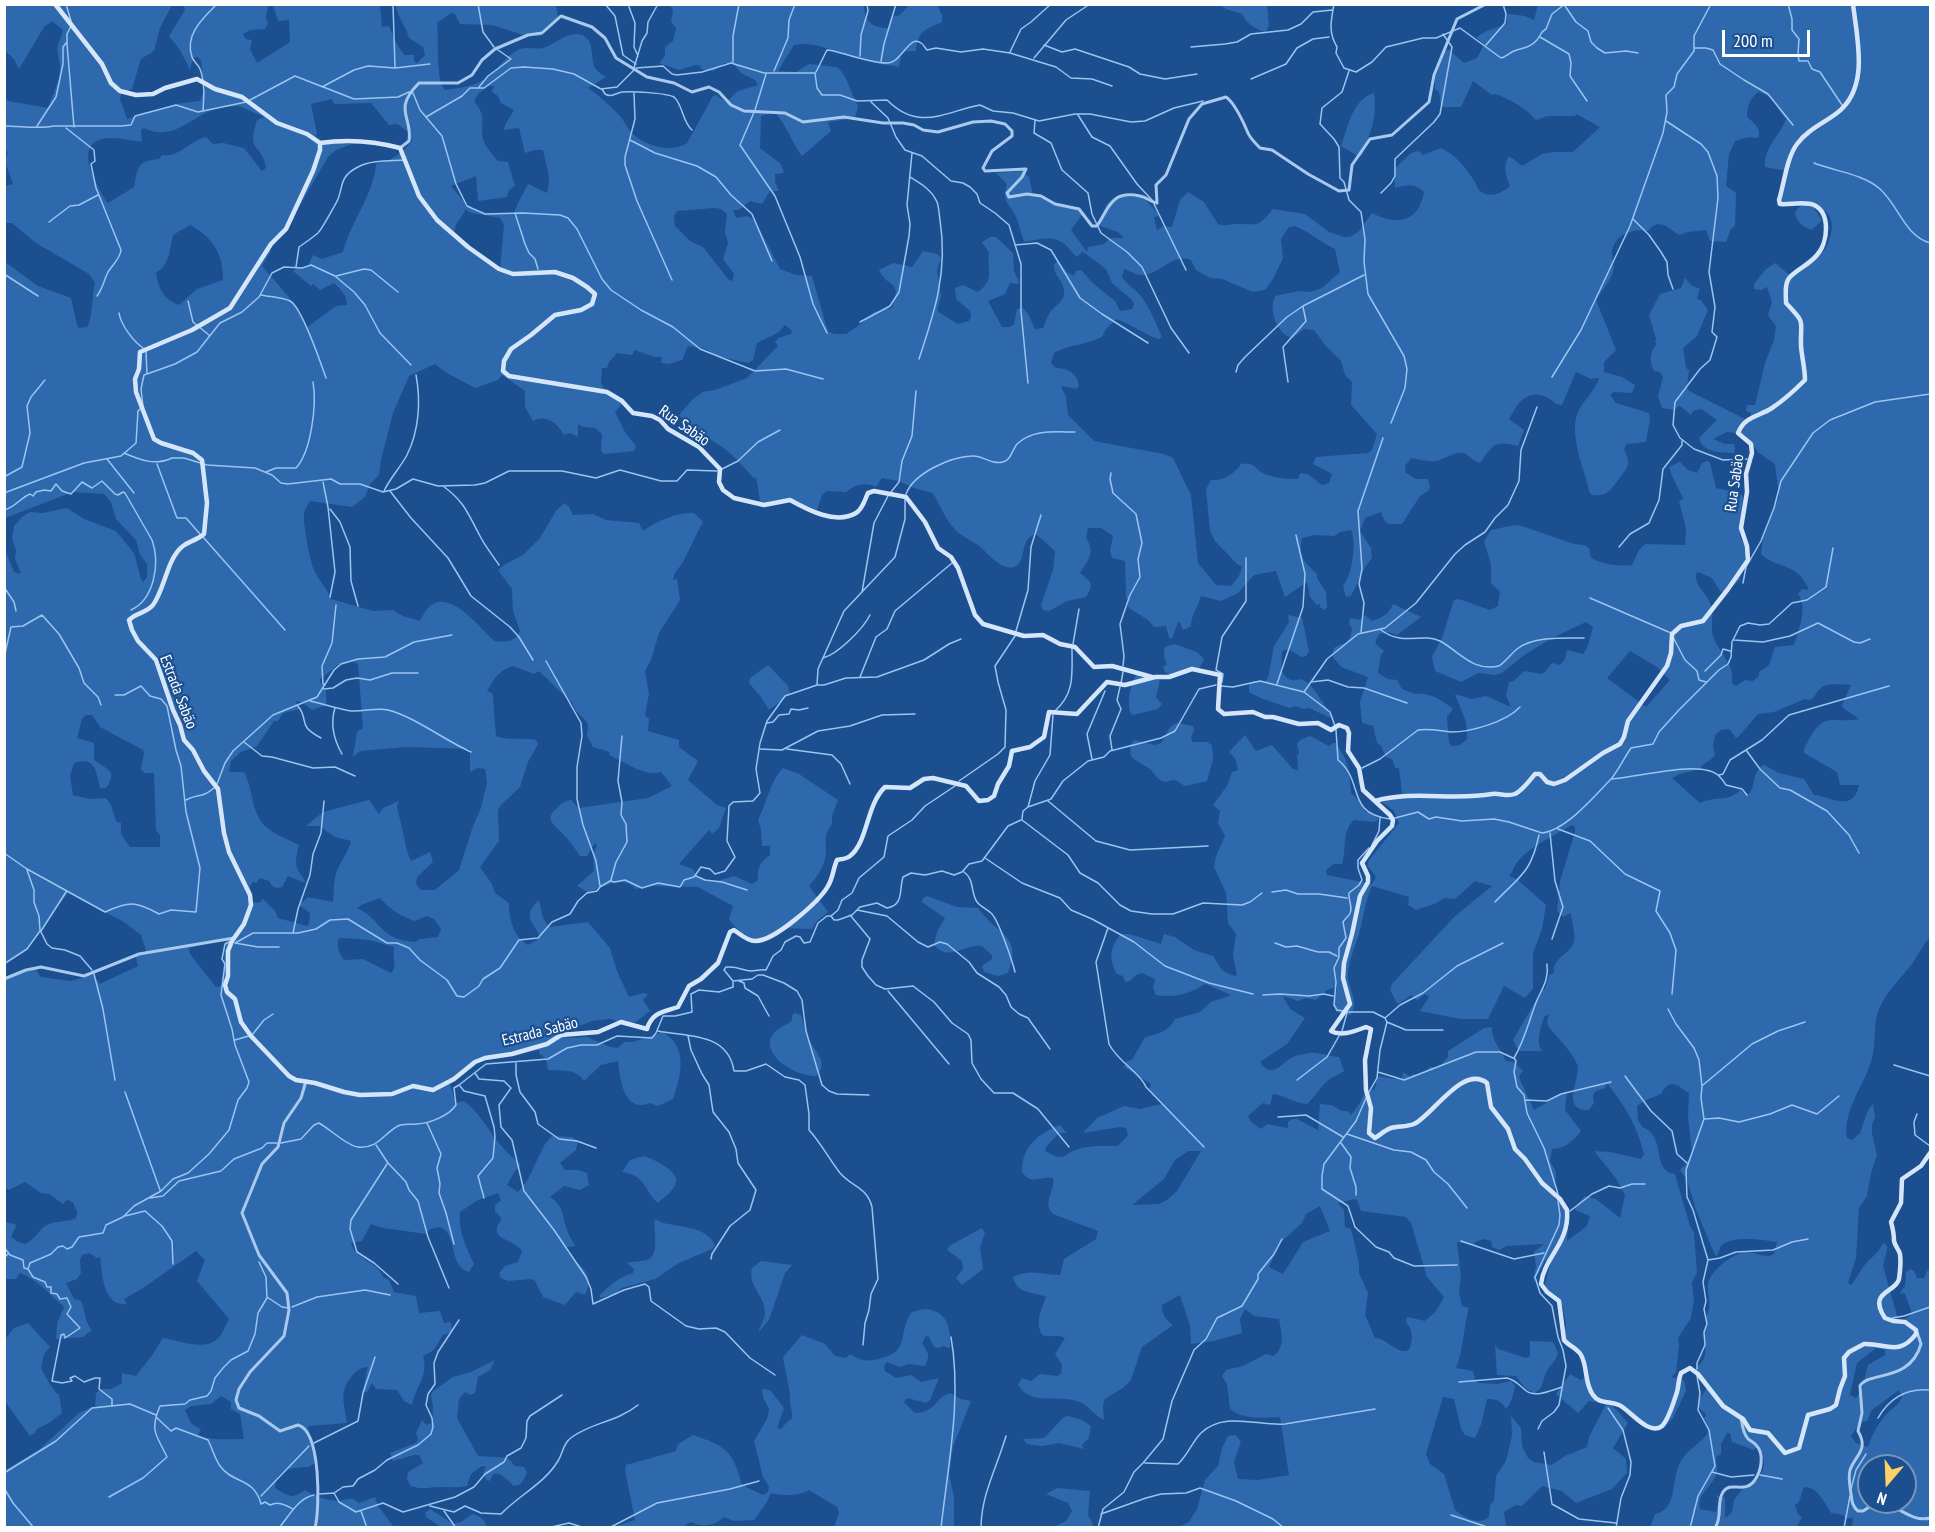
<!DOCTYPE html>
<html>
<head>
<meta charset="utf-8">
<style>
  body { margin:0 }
  #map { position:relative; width:1935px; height:1532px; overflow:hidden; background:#1b4f8f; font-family:"PT Sans Narrow",sans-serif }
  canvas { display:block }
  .frame { position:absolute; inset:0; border:6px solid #fff; pointer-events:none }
  .north { position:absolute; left:1857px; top:1454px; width:60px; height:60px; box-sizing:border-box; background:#1b4f8f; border:2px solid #7695bc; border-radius:50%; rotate:199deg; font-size:16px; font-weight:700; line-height:24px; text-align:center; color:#fff }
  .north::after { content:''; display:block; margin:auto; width:21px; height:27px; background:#ffd166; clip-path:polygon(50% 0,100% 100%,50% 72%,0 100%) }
  .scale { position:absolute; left:1722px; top:30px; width:88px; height:27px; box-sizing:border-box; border:3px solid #fff; border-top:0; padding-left:8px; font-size:18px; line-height:21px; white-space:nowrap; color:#fff; -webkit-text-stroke:4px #1b4f8f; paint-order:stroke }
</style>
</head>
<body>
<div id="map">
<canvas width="1935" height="1532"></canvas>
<div class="frame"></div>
<div class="north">N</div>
<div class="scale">200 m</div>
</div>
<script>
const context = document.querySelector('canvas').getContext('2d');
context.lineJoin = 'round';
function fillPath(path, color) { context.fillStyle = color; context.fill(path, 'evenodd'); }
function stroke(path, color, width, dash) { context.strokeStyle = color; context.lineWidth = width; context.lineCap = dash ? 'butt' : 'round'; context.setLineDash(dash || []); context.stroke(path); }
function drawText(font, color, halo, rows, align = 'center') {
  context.font = font + ' "PT Sans Narrow",sans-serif'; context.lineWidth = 4.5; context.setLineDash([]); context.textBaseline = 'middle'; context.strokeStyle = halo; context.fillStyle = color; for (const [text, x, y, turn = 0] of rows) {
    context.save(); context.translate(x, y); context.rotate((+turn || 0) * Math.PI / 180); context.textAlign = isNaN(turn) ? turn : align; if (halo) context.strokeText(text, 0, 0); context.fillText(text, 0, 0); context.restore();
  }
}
fillPath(new Path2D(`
  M912,4L937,5L942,15V22C925,30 918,30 916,51H906L901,55L899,67C893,65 891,66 886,65C879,64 870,61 863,60C840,56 819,40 794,45L778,71L796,72L809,64L837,67C849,77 850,93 858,106L855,118L828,122L831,131L802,156C793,145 784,120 774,112L761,116L760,148L781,164L784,173L775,174V182L779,191H770L762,204L750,201L739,210H733L736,218L747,216L755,220L780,269L796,275L812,276L826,325L829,332L835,334H846L862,323L874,312L892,308C903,278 887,289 879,270L893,263L912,267L923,251L937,254L941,258L937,270L941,296L937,311L958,324L969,321L971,316L970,311L956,299L955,288L963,285L978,292C996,278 986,271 989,253L982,242L990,237H996L1013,253L1014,271L1019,282L1018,284L1010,283L1005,294L988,301L1002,327H1010L1014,324L1017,309L1023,308L1028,314L1035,329L1043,328C1045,324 1046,319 1049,314C1053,306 1066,302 1064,290C1062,279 1053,275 1054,264L1059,261L1067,272L1074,276L1076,271L1081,270L1094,284L1115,301L1120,311L1132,309L1134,304L1132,300L1112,283L1106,269L1086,254L1082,252L1077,257C1072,253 1068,246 1063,243C1051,235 1038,240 1025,242C1020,234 1020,225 1016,217C1010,203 1001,203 1007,184L996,173L1023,171L1029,177L1033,195L1052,202L1079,208L1082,215L1071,230L1087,252L1088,247L1104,244L1110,238H1124L1118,232L1100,226L1106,205L1113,199L1121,197H1141L1147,201L1159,215L1154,218L1157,230L1163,226L1172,227L1180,200L1188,192L1204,202L1218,224C1228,227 1227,224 1236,224C1260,224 1257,228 1273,209L1305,214L1329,232L1344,237H1350L1359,231L1372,213C1397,226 1419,222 1424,192C1416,183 1405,185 1395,188L1394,169L1411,153L1419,151L1423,155L1441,148C1456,155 1466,168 1475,182C1477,185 1477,189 1480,191C1490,199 1502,193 1510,186C1506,176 1503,168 1508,157L1512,158L1522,166L1542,154L1553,152H1573L1600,127L1576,114L1575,116H1548L1536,120C1526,108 1510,99 1495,94L1492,95L1473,81L1461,107H1441L1439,92L1435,89V77L1445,50H1449L1464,63L1477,58L1484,45L1476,37L1487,31L1507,24V15L1509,14L1525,16L1534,20L1538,5H1930V937C1923,945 1918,955 1912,964C1901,978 1886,992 1879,1009C1873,1023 1876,1039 1873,1054C1868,1081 1842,1109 1847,1138L1852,1140L1860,1133L1868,1110L1873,1104L1875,1117L1872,1125V1133L1877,1155L1871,1173L1867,1196L1859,1208L1856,1258L1848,1283L1851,1285C1856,1279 1859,1273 1863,1267C1870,1258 1879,1253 1883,1243L1887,1246V1250L1883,1266L1897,1316L1896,1321L1899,1325L1912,1313L1905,1294L1903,1293L1899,1294L1905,1286L1906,1272L1910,1269L1914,1271L1917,1278H1924L1927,1271L1930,1269V1527H1852L1853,1518H1845L1843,1515L1831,1513C1824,1502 1818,1487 1804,1487L1799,1502L1795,1505L1798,1514L1802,1517L1797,1526L1799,1527H1650L1655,1514C1679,1509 1670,1479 1681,1461C1687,1450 1701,1443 1708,1433L1706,1421L1704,1419L1706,1414C1691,1403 1701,1400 1707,1387L1696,1368C1710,1355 1705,1350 1703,1333L1708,1326C1705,1318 1707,1316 1709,1308C1710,1300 1707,1292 1708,1284C1709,1272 1734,1252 1746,1252C1756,1252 1765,1259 1774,1254L1777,1242C1762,1240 1732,1235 1721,1246L1717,1256L1715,1255L1696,1210L1687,1180L1680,1170L1686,1164L1692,1153L1688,1116L1689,1093C1676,1085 1671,1077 1661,1094L1646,1100L1637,1106L1638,1120L1642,1127C1667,1135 1651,1172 1675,1174L1690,1226L1694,1232L1697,1272L1692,1283L1694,1300L1691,1318L1678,1338L1679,1345L1676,1373L1671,1377L1684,1380L1686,1391L1673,1418L1665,1427L1659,1431L1649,1427L1618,1404L1613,1406L1628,1423L1613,1448L1626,1459L1627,1473L1612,1489L1576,1503L1562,1491L1542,1486L1522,1506L1516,1505L1504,1512L1506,1527H1179L1189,1522L1197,1509L1205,1480L1218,1466L1222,1448L1228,1436L1236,1435L1241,1442L1234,1462L1238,1479L1257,1480L1289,1475L1280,1417C1263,1418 1244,1420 1230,1409L1227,1384L1222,1376L1226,1370L1243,1366L1266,1354L1274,1356C1286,1346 1281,1332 1279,1319L1254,1316L1245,1309L1240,1319L1242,1333L1214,1341L1191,1344L1190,1326L1180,1295L1162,1305C1162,1315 1165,1319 1173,1325L1142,1347L1131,1380L1123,1388L1105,1399L1103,1406L1104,1420C1093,1415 1088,1404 1077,1401C1057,1395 1031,1406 1018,1385L1022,1378L1031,1381L1040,1374L1058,1376L1061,1373L1062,1365L1055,1354L1065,1338C1057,1334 1050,1338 1042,1335C1035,1322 1041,1311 1046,1297C1033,1291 1017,1295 1013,1277C1030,1268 1043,1275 1060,1275L1064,1259L1096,1239L1098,1231L1053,1214C1041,1202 1056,1191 1053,1178C1038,1176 1032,1186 1022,1172C1021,1147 1039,1133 1060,1125L1067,1133H1059L1046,1147L1045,1151L1057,1157H1063C1079,1144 1098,1146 1118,1146L1128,1135L1126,1128L1120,1127L1083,1133L1097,1118L1124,1106L1140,1109L1162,1104L1149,1090L1151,1084L1124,1067L1127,1061L1132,1060L1145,1037C1158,1034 1168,1032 1175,1019L1200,1012L1211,1002L1231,995L1205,984C1189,994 1175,998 1156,995L1153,988L1155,979L1142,973L1136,975L1130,981L1125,982L1123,976L1117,974C1109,960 1109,947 1121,934H1129L1161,944L1164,934L1175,937L1194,950L1213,956C1220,967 1222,974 1237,976L1233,955L1236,934L1228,923L1226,893L1214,867L1216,856L1225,836L1218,823L1220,811L1213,805L1227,786L1232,772L1238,770L1235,758L1229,752L1245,735L1256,751L1272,745L1293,769L1298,770L1297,755L1299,753L1297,744L1300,740L1310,736L1329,746L1333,743H1336L1345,758L1349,771L1351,793L1361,802L1364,810L1378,818V820L1374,822L1354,820C1341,832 1347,850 1342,864H1334L1326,870L1327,875L1372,884L1376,877L1367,865L1369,860L1399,823L1394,811L1377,798L1382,796H1399L1402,793L1399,768H1395L1392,759L1386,757L1381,746L1377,743L1373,726L1362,723L1360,702L1368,677L1341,667L1332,656L1334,648C1346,641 1349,645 1352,629L1349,624L1350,618L1360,620L1365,615L1372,621C1383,617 1388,615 1393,604L1421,617L1397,635L1388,632L1379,634L1375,643L1384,651L1381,655L1378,673L1388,679L1397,680L1402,689L1415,694C1427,691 1444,701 1453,709L1447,717L1449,743L1452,746L1460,745L1467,739L1466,722L1455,694L1472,699L1486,696L1511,707L1506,696L1509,682L1514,681L1524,671L1542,674L1546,671L1552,663L1560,665L1565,659L1567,650L1583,654L1587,648L1593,627L1586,622L1552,638L1523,656L1502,673L1495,675L1478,673L1461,682L1435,671L1432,657L1442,638L1454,600L1459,599L1490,610L1498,606L1500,592L1491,583V565L1484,541L1491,530L1514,525L1522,526L1574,544L1584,545L1589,548L1591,558C1603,564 1618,567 1632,565L1639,550L1645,544L1685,545L1686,528L1679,501L1683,499C1679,488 1672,479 1669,467L1680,462L1688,470L1697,473L1702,463L1708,461L1710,463L1716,488L1739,493L1743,496L1740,535C1741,541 1745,544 1746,549C1748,558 1741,571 1740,580L1724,593L1720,591L1712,578L1698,572L1696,574C1695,587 1706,592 1710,603C1715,613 1710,625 1713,636C1719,653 1735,664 1732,683L1736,686L1745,680L1753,681L1759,676V672L1769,665L1775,647L1794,645C1799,630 1808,608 1798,594L1802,589L1809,590C1796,560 1779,571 1761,554L1763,539L1779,496L1775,464L1759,453L1744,434L1727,432L1713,439L1725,444H1734L1735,449L1734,453C1722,453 1701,452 1699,438L1717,420L1701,409L1693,411L1691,415L1680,406L1677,407L1675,410L1662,408L1658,396L1663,377L1660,372L1654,371C1649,360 1649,353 1657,344L1655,342L1656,339L1649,315L1660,294L1681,288L1685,278L1691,285L1700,289L1697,299L1701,300L1708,310L1697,336L1683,348L1686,368L1689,370L1687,387L1689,391L1749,421L1751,413L1746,411L1747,405H1755L1765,363L1774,340L1776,326L1768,315L1772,302L1767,287L1761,290L1754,289V284L1765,270L1775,263L1792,277C1803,270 1818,260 1825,249C1834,233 1837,213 1816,206L1814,208L1822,220L1812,230C1804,228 1795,221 1795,212L1800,206L1798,203H1779L1776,206L1786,171L1765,167C1764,146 1780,136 1786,119C1775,107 1775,96 1758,92C1750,99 1747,106 1747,117C1754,123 1762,128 1758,138L1749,137L1735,141L1729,154L1726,186L1736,193L1735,226L1731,229L1726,242L1710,241L1706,230L1688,232L1679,235C1668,228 1659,217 1648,231C1633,228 1613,235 1612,253C1612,259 1615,266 1613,272C1610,282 1602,290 1596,300L1616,350L1604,362V372L1622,377L1635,385L1632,393L1614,392L1610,395L1616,403L1649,413L1650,419L1646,442L1627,444L1624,449C1626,454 1628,457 1628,463C1628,469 1624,471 1621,476C1612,488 1607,499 1590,494C1585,470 1567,432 1579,410C1585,398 1595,391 1599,378L1591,379L1576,372L1562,405C1555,405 1555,402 1550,399C1528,386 1518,403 1509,419L1524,430L1518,446C1493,440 1494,444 1480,463C1473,461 1467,454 1464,453C1453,451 1445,460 1435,461C1430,462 1416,459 1411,458L1405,466L1406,473L1416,479H1428L1430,487L1428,491L1420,496L1402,524H1389L1384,520L1381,512L1365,518L1360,531L1371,548L1372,558L1365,567L1351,596L1346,597L1343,586C1352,576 1357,542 1351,530L1340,532L1334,536L1315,535L1302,538C1298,556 1304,562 1317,574V578L1326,592L1327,607L1324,610L1320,607V604L1317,605L1310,597L1307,582L1285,597L1276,571L1254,575L1238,593L1221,601L1201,596C1198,607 1191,615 1191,626L1186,629H1182L1181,624L1178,622L1172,639L1169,638L1166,626L1154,627L1148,620L1129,608L1126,597L1125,561L1112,558L1110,551L1113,536L1101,528H1088L1086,538C1096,553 1088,560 1080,573C1090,581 1095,583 1086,597L1067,601L1049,611L1043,610L1041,605L1053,570L1055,551L1036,534C1018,539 1028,562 1014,567C1001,571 987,552 978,545C968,538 961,537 952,526C944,516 939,504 933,493L917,489L898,481L882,478L876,487C866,482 855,484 846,492L827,491L822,495L817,510L792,500L765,503L760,501L756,477L754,478C744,468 734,455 722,447C708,437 690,430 679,415L693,399L703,392L715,390L747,378L778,346L775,342L778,338L791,334L792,331L785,325L779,332L757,343L753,360L748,363L717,356L705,349L688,346L682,360L669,364L661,363L662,357H654L635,350L632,355L617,353L609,362L607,368H602L601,383L608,395L622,404L615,412L625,432L636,446L634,451L604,454L601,451L602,434L595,428L583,427L578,424V437L570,433L564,435C557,423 547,414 533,421L525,407V391L502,375L498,380L475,388L447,373L435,364L409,376L393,413L381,460L379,475L370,484L365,497L352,507L310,501C307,506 303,512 304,518C304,530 310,560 314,570C319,581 327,588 331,599L373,611L393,610L403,616L420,621C439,576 474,621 494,641C505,642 515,643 520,631L513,611L512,589L498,570L504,565L523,555L540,538L556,511L564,503L569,507L573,515L593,514L606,520L639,523L643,531C659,520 674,513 694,513L703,522C696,535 689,550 683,562C679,569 674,571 673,580L677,579L680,600L659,633L651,660L645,671L649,694L645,715L649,719L648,731L679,740V747L698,761L688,780L717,805L726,808L719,828L712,834L709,830L679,864L693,869L697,877L714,882L734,876L752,884L758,880C757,868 760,862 770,855V846H762L761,830L758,820C767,803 769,783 783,768L799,774L838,800L832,816V824C824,835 826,840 826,851C826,865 817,877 809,886L828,912L816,922L812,929L785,928L761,941C747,937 737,932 729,919L733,906L698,887L650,886L636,889C623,875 607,885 591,891L589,893L577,886L594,871L593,854L597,846L595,843L587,856H580C575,848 568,839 562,833C554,824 543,819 558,807C562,803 565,801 571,800L579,808L648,798L672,786L661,772C644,777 625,762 609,755L610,752L593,747L587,736L588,725L586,721L576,711L572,703L539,671L534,674L513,666C500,669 493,680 487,691L492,693L493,697L496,736C508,741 523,737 536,740L538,744L528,762L520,787L500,806L498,811L499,841L480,867L492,884L495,893L509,903C509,919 513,936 528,945L537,940L540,936C531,921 523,914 539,900L543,918L549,927L588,922L610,948L617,971L629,997L643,993L648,994L643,1000L650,1011L636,1022H620L610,1019L592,1021L569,1030L566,1038L587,1037L610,1047L618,1048L624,1042H633L662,1032C689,1046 681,1075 673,1099L658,1106L650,1103C624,1114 620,1079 618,1061L601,1065L584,1081C574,1067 563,1072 548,1070L546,1059L539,1053V1050L492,1057L479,1062L450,1084L456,1103L464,1101C479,1113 487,1127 498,1142C505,1151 514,1158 521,1166L515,1171L507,1185L518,1192L528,1179L545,1144L552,1136L572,1137L578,1141L576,1150L560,1163L565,1170H578L587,1173L589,1185L580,1190L564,1186L550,1197C563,1205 562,1214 566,1227C568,1234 572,1240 575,1246L567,1247V1251C579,1267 596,1272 585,1295L576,1292L565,1305L543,1297L535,1281L532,1279L508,1281L501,1278L499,1273L505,1266L518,1262L522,1251C514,1238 485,1240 502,1219L495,1211V1205L501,1200L498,1193L478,1200L460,1212C458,1232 466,1246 474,1264L469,1272C447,1265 459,1235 440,1227L430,1229L426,1234L383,1228L371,1224L362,1241L351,1243C356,1261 377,1260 383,1277L389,1280L394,1292L416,1296L419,1313L440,1311L444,1323L451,1322L452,1332L443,1335L434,1350L423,1356C429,1376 416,1385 412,1405L404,1401L397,1390L376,1389L372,1383L367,1392L362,1393L368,1367C358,1368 355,1372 349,1380C339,1394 345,1406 347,1423L308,1426L315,1463L309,1467C293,1468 276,1467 275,1488C289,1496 291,1500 305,1490C313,1496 327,1500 337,1501C346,1501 351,1495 359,1503L375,1497L378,1506L394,1527H5V1470L40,1449L79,1413L92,1407L95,1408L96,1393L101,1389H111L122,1383V1373L136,1376L153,1354L163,1338C179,1340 203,1351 216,1340C222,1336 225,1326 229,1319L197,1281L205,1260L196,1251L143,1288L124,1299L127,1304C103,1307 102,1274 100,1257L97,1258L89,1253L82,1255L80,1260L81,1273L77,1279L66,1283L74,1299L81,1301C86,1311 84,1322 92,1330L83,1337L56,1339L57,1324L64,1307C50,1295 37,1279 20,1273L16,1279H5V1222L15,1224L16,1226L11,1237L18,1242L25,1244C35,1240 38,1230 47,1225C56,1220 67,1223 76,1218L77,1212L73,1202L67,1200L63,1204L49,1194L41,1193L25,1182L9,1190L5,1188V979L40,966L36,970L41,977L71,981L93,975L100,984L138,966L136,957L146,951L141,935L124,922L68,893L26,949L5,963L4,547L14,572L21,574L15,559L16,550L12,539L14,526L22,517L30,512L43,513L67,508L84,519L116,531L134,553L141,579L143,582L147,577V564L140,555L136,540L116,519L111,502L104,494L73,492L5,518V262L38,286L71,298L77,325L79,328L87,327C93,318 92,295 95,283L89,274L36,243L12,223H5V186L13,184L5,162L8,151L5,152V96L8,101L48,108L59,79L60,66L57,48L63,30L52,21L44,27L19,69L14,59L5,51V5H172L160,28L154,51L141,59L132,89L121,94L120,99L127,119L182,103L200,101L206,84L203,81L201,61L198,57L193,58L190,70L180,50L169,36L185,10L183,5H268L266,18L268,23L265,29L250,30L243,34L246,39L252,40L250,49L257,63L290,42L289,20L278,21L273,5H380L382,27L389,26C393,35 398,49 405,55H414V61L417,63L425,55L423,47L409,38C406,25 397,18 396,5H556L558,18L540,36L523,35L492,25L460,24L455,14L451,13L437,23C439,40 435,78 445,90C458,88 473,87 485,79C496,72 504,58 516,51C525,45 533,50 543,48C554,45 569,30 582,35C595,40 590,58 595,68C598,72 602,74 606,77L588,88C600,96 610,106 620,116C625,122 628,130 634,135C647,147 673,153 687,143L713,96L716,95L726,102L738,91L758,85L755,80L741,73L733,64L724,63L714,71L701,69L700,66L695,65L679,70L659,63L665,56V47L673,41L676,28L671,22L673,10L670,5H864C864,21 872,28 888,28L891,17L900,15L908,6ZM489,86H494L492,92L498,96L501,103L514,110L505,125L504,130L519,128L525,153L535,150H543C546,166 552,177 547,193L528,184L518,203L514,213C498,211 481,219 469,205L465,206V203L451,186L476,176L478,201L507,197L509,190L515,186L508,162L498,161C494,156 488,150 485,144C477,126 490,120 474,101L479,93ZM332,99L334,104L371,103L389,125L397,124L407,131L412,141C402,153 392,161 376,164C374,194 351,221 343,252L322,259L313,255L307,268H298L293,271L311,286L313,284L320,290L334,283C341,290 347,295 347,305L336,306L306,328L298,308L262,266L271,251L270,249L294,215L328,157L336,150L352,144L321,140L315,136L317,134L311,104ZM239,106L264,117L257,120C246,154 262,142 266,168L262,171L244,148L223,143L213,144L206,137C191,140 177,159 162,155L159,159C136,161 138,168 134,187L108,203C102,196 100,190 96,182C79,148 90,132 128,140C133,141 137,141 142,142L141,130L144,128C173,142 189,118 215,109C222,106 231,107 239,106ZM715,208L721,209L727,214L725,232L728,243L723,259L734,274L732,281L729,280L703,247L690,241L675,226L674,216L677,211ZM465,209L472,213L500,218L504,225L500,269L454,238C454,218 462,222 465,209ZM190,225C213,238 223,253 223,280L197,289L179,305C164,300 158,288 156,273C171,263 169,251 173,235ZM1295,226C1310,232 1320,242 1335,249L1340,272L1322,288L1311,292L1299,291L1275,296C1268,310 1277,335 1293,338L1304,329L1314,330L1325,345L1341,361L1345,375L1352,382L1351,405L1377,434L1372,450L1368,453L1316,457L1313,464L1332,474L1329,483L1322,485L1308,474L1300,473L1298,479C1287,479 1273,478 1263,473C1253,468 1255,462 1241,464C1234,474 1224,481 1211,480L1206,489L1210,531L1215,541L1237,564L1242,567L1239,576L1231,586L1216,585L1198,563L1191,495L1173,458L1164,454L1094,441L1068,415L1066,397L1061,386L1076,389L1079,386C1077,373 1068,368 1056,368L1051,363L1054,353C1070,344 1086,345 1102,337L1106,329L1116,319C1131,324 1143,334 1159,339L1162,337C1157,325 1147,302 1139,294C1132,287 1128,285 1122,277L1124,269C1130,271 1136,275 1142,275C1161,275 1171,253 1191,260L1196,270L1210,278L1222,279L1253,292L1265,290L1273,279L1283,258L1281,239L1289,227ZM1630,651L1657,667L1670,680L1646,707L1607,678ZM353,661L358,664L363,728L357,732L353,757L360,751L406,747L470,749V772L478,768L485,769L487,782L481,808L473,826L459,870L435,890H421L416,884L417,877L433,862L430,852L411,861L407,851L397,806L399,801L383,808L379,814L369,800L323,812L306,826H319L335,837L351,841C348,852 343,858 338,868C333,878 334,891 333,902L308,897L299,905L310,913L309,924L307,926L278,918L275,911L263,899L259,903L253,902L250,886L253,882L256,883L260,878L269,881L272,886L277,888L282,887L288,876L305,883C304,876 301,876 298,870C294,862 297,853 299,845C286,838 266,832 259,818C251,804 252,786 244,772H229L231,761L241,752L257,746L274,721H278L283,713L300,709L295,701L302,702L312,710L326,705V691L319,680L339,664ZM1851,685L1842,705L1843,708L1859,719C1850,721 1844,720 1834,720C1817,719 1811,736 1804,749V753L1837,772L1840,785H1859C1853,813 1832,797 1814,795L1804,779L1779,773L1764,765C1751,772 1757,784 1749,794H1745L1740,790C1727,803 1717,795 1700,803L1672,778L1680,774L1700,769C1702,763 1711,761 1715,755L1713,745L1715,735L1721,730L1729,729L1736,738L1738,737L1758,714L1774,712L1805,699L1810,700C1816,697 1815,693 1820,689C1826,682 1842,685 1851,685ZM86,715H92L100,727L143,750L144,753L141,769L144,773H154L156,830L160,835V847H130L121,834V823L116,821L111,805L106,798L90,799L73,795L70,776L74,763C96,756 96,772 100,788H106C119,771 106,769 94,760V743L77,738L82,719ZM1572,825L1575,827V832L1560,881L1557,911L1563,917L1571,913C1571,922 1576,933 1574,942C1570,955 1552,957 1554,973L1549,975L1545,989L1542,990L1513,1040L1518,1050L1520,1051H1542C1535,1041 1541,1028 1544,1017L1549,1014L1547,1022L1548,1026C1558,1039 1571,1050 1577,1064C1582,1077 1559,1111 1589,1110L1594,1103L1593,1095L1596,1091L1605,1088L1607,1083C1626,1108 1636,1123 1644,1154L1641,1159L1610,1152L1594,1151L1615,1177L1625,1195L1620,1218L1596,1199L1585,1196L1574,1208L1577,1211L1590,1216L1587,1226L1567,1241C1569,1227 1566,1214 1562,1201L1554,1198L1556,1172L1550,1161L1552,1149C1564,1149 1574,1141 1581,1131L1565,1110L1567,1091L1534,1110L1520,1080L1519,1076L1523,1071L1514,1062L1506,1061C1501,1049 1491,1041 1492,1027L1484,1028L1448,1051V1057L1439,1067H1430C1423,1073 1421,1076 1412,1074L1411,1077L1403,1072L1402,1080L1377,1076L1375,1089L1364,1094L1360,1103L1351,1115L1348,1111H1341L1332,1105L1320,1104L1318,1130L1297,1119H1292L1288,1122V1128L1267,1124L1261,1129L1251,1122L1248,1116L1263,1103L1270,1105L1273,1094C1286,1096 1294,1103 1307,1104C1314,1098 1322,1085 1327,1081C1332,1077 1339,1075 1344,1071L1339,1057C1330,1057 1319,1052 1310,1053C1305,1054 1296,1055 1291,1058C1282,1063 1271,1080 1260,1062L1287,1044L1305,1018L1290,1009L1283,996L1298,1001L1306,998L1316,1000L1327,990L1337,987L1334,1005L1336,1012L1351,1015C1360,999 1347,989 1348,974C1349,960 1354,950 1358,937C1364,920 1364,902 1372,886L1409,897L1408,905L1416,910L1437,903L1444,898L1455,899L1475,881L1492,886L1454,917L1392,984L1390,990L1397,1003H1400L1411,995L1417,1000L1425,994L1429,997L1420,1011L1460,1019H1488L1504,986L1525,998L1533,989V953L1542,929L1546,905L1518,880L1509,876C1514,871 1514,864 1519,860C1534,844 1554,836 1572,825ZM380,898C391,910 400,916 415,921L427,916L434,919L441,929L438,937L420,939L415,942C377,939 383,920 357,908L361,905ZM343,938L369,940L394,947C392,957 398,966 391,973L363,959L344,960C339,953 337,947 338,939ZM222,940L226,941L221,986L216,987L190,954L189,948ZM1188,1151H1201L1177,1191L1167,1200L1159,1204L1132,1205L1164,1179L1175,1160ZM1355,1199L1357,1200L1361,1211L1406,1217L1411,1223L1427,1277L1444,1297L1436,1311L1425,1321L1407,1317L1406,1322C1413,1331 1413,1337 1410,1348L1407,1351C1394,1352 1388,1339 1375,1338L1365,1315L1368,1293L1359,1273V1263L1351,1229L1345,1227L1344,1210L1338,1203ZM1320,1206L1330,1231L1303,1242L1283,1274L1269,1267L1281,1242L1302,1223L1306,1214ZM1484,1239L1491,1241L1492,1247L1499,1250L1507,1246L1544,1244L1534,1252L1536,1267L1533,1278L1534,1282L1545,1261L1551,1262L1545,1284L1548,1293L1562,1304L1566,1324L1563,1339L1581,1352L1589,1375L1581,1380L1570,1374L1556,1394L1578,1413L1589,1401L1605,1404V1406L1589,1437L1587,1447L1565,1456L1552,1465L1534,1462L1528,1458L1522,1446L1521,1428L1511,1416L1512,1436L1506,1461L1496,1476L1494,1501L1490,1505L1489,1517C1477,1526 1466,1518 1455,1510L1444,1474L1430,1464L1426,1454L1443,1397L1454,1399L1461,1429L1465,1435L1475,1438L1482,1422L1487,1399C1497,1399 1501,1401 1506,1409C1511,1405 1514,1392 1515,1386L1511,1381L1498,1384L1478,1383L1475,1379L1473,1371L1456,1368C1464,1348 1463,1328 1469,1308L1462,1306L1459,1292L1461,1277L1457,1242L1474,1245L1475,1242ZM1876,1348L1885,1350V1355L1868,1365L1862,1389L1856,1398L1850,1395L1857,1363ZM1899,1390L1902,1397C1899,1406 1890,1409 1885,1416C1877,1425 1872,1435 1868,1447L1856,1443L1851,1436L1861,1422L1867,1421L1872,1410ZM221,1396L231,1402V1409L240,1414L244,1439C230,1439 212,1441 198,1435L201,1429C187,1423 191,1421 185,1410L191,1406L211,1404ZM1727,1433H1730L1732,1442L1754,1450L1757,1446C1771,1459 1762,1487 1743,1488L1734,1500L1732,1512L1725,1518V1498L1716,1495L1719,1500L1716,1512L1700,1509C1696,1492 1715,1486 1717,1471C1718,1467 1716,1461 1716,1457L1721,1454V1444ZM1869,1466H1905V1502H1869Z
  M1220,5H1267L1269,26L1265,32C1254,28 1247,24 1242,14L1226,9Z
  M1374,93C1377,122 1371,129 1362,156H1358L1341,146C1348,127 1352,100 1374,93Z
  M1288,615L1302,618L1309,651L1306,656L1301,657L1289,649L1282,651L1281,671C1293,688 1295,675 1305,681C1312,684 1329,711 1333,719L1309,708L1304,709L1295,706L1290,708C1279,704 1257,698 1249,692V683L1253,681H1265L1268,678L1274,646L1289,622Z
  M1174,644L1197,652L1204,659L1198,671H1188L1171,675L1165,672L1163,667L1167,664C1164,659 1163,653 1165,647Z
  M768,665L788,686L790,694L769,710L761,697L749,683L750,678Z
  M1137,673L1160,680L1156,697L1162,704L1158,709L1132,715C1125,706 1131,683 1137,673Z
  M1177,723L1193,726L1194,730L1191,738L1193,742H1207L1212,745L1213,759L1207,781L1186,786C1175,782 1179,777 1166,782C1153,779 1157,773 1147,767C1141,763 1136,762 1131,756L1130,746L1134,740L1155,745L1161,743C1167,736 1167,726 1177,723Z
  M927,896L957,907L978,908C998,936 1023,935 1008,973L998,976L984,972L982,966L992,959V955L982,946C964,943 950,963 934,945L937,932L945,918L922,902L923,898Z
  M795,1013L801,1015C804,1023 805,1031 808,1038C814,1051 830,1062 816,1076C800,1077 767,1060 770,1041C771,1031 783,1026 791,1022L793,1014Z
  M644,1156C653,1159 678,1170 676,1182C674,1191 664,1197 658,1203C643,1190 647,1176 622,1172L630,1160Z
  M655,1219C659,1221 664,1224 669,1224C686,1228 706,1227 715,1245L712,1249L679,1263L655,1279L622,1288L615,1294L600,1298V1295C609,1286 620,1276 633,1273L634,1269L627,1263C633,1261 641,1262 646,1260C662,1256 652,1228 655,1219Z
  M982,1228L985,1233L980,1247L983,1269L962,1285L956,1278L963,1269L962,1261L947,1250L949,1246Z
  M761,1261L792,1265L785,1273L769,1320L758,1333C760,1327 764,1320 765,1314C766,1296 747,1286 752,1268Z
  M924,1309C947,1310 951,1327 950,1348L943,1346L939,1348L934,1347L929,1337L926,1336L922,1343C928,1354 931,1353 925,1366L909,1364L900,1367L887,1362L884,1366L885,1371L896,1378L911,1375L921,1382L939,1378L930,1400L926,1403L907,1398L904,1402L915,1413C935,1413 935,1398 950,1393L961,1399L971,1401L953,1447L949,1474L954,1497V1527H834L839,1513L837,1507L809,1490C801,1496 780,1496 771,1493L767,1502L754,1520L734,1521L724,1517C714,1526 703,1528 691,1522L682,1527H614L635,1520L625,1470L626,1465L676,1451L678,1444L693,1435C726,1446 733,1451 742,1485L763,1495L768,1492L769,1487L763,1477L754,1441L767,1419L769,1409L763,1397L762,1390L763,1389L770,1390L784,1408L777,1428L781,1429L788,1421L791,1420C794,1413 790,1408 790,1401C790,1385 785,1372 783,1357L802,1335L825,1344L835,1356L846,1358L850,1354C854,1356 859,1359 863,1360C873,1362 894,1356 899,1348C905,1338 902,1325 912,1312Z
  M28,1323L50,1347L44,1354L41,1368C45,1376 53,1391 59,1395L62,1413L49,1423L37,1429L35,1433L30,1436L4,1400L5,1339L14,1328Z
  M1530,1341L1553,1342L1558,1353C1556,1361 1551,1364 1547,1371C1542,1380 1545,1388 1534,1393L1525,1388L1516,1376L1497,1375L1495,1345L1498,1349L1526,1358L1530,1356Z
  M495,1360L490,1370L478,1377L475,1393L471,1395L465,1392L459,1399L457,1418L478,1456L508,1458L515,1466L524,1467L527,1473L521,1484L514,1486C508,1481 501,1471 493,1474L490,1481L487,1480L483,1474L486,1467L482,1466L471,1474L467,1486C458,1488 451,1487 441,1487C429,1487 423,1490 411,1486L407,1479L408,1472L423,1463L419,1455H414L393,1461L390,1453L416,1443L418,1439L416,1433L422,1420L426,1425L432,1423L433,1407L431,1395L433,1391L453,1377L471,1372Z
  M1068,1416L1082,1420L1091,1426L1089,1438L1082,1445L1084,1449L1059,1443L1042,1446L1027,1444L1023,1439L1044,1438L1064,1417Z
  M1057,1488L1090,1491L1088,1515L1093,1524L1092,1527H1053L1066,1521L1072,1511L1068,1503L1046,1494Z
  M430,1509L453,1524L461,1522L472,1514C479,1516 486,1519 486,1527H441L426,1517L425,1513Z`), '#2e69ad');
stroke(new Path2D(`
  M66,4L71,21
  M393,4L395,67
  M478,4L483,32L494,47
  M605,4L615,16L623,55L636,64
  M628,4L635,23L634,47L638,56
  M1334,4C1331,21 1328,32 1337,47L1336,53L1344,68L1356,72L1372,62L1386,47L1423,38H1436L1460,28L1501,58C1506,57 1509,53 1514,51C1522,48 1530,48 1537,40C1541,35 1540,32 1546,29L1552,14L1565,4
  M1788,4L1792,19V30L1799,39L1798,54L1799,61H1808L1812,69L1820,72L1842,105
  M1565,6L1576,22L1588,31L1591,42L1597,48L1605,53L1626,51L1638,53
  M71,26L67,34V44L74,127
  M1540,37L1569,54L1571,63L1570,76L1587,101
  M1044,45L1062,52L1075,49L1129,67L1140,74L1165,79L1197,74
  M1486,45L1505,23L1506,14L1503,4
  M1191,47L1225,44L1237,42L1251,34L1288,30L1301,24L1313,12L1332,10
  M1695,48H1706L1713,50L1720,64L1744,80L1768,94L1793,125
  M1010,52L1021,29L1031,22L1051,4
  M860,56L861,35L868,11L867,4
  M1034,58L1066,20L1090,4
  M881,61L884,44L896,4
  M733,62V36L739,4
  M636,68L663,66L672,74L677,75L702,72L731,63L764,73H815
  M774,71L788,38L789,20L795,4
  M1349,71L1342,92L1322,108L1320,124L1334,139L1339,147L1340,178L1344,182L1349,200L1361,212L1365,239L1364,262L1368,294L1404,356L1407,369L1405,388L1391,423
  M816,72L827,50C834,50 838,53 845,54C858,58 874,63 887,63C902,63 909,34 921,43C924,45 925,48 927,50L936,48L961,52L983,49L1010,53L1056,67L1071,78L1092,79L1112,86
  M815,73L817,88L822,95H840L857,101L887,100C919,132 944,112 980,105L993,111L1013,113L1039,121L1075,114H1090L1131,122L1145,121L1174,108L1203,101
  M766,74L755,110L740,145L775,196L800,257L813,304L827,333
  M1251,79L1286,64L1297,48L1313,39L1329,37
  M322,87L354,70L368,66L395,68L430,64
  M479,87L488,76L511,59L498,50
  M602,89L605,94C612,98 615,93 622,92C631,91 667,93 674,97C683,105 682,121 692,130
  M634,93L635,119L625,157V165L637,201L672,280
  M250,100L295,76L354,99L398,97L409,92L413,93L420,110L442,136L456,184L467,206L485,214L523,213L560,215L568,218L577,229L602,279L611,290L641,310L673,327L700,349L755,371L786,369L823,379
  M870,101L888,118L896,137L905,150L922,156L951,181L963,183L970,187L977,194L980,203L995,213L1009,225L1021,264V311L1028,383
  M203,111C204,97 205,82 200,69C198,64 193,61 192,57C184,35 203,18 217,4
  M1078,115L1092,137L1110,146L1137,184L1152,200
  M426,117L462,96L470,88H484L511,68L524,67L553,69L574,74L601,89L617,87L633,71L642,41L647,33L648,22L658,4
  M1035,121L1034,133L1051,143L1062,170L1088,193L1092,214L1101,233L1127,252L1142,267L1171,328L1189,353
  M1666,121L1701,144L1708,152L1717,176L1718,198L1709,272L1715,307L1712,332L1717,337L1710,360L1700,369L1675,402L1673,425L1680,438L1694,449L1723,460L1747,459
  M4,126C21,126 39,129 54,126H121L131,125L135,116L176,105L198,112L246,102
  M37,126L56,97L63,64V47L66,43
  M66,128L94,150L95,161L91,164L96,188L121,250C120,259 113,264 108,272C104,280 103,288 97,296
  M630,140L655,153L697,166L716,177L731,195L752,214L772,261
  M1814,163C1834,171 1863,174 1880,189C1899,206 1904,235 1930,243
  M910,177C920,183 932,190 937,202C939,207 939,214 940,220C948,271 935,311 919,359
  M1381,193L1391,183L1395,176V159L1434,122L1440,114L1452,47L1443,34
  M1154,204L1186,270
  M515,213L525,244L529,253L535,259L538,269
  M1633,219L1649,235L1661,252L1667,262L1668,275L1673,289
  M49,222L70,206L79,205L98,195
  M1015,245L1037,243L1051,250L1080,298L1102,314L1148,343
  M296,267L299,247C305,243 312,238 318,233C322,229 331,212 335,205C345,190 336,178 358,167C371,160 390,161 404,160
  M4,274L38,296
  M336,276L364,269L371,270L398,292
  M261,295C270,297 281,297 290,301C302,307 321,364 326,378
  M188,301L193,322L209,335
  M119,313C121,325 133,341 143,348
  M860,322L890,306L899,292L909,236L910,224L907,205L912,153
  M1236,372L1238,365L1245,357L1287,317L1303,306L1364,275
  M147,374L175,364L197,352L220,323L242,312L259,297L272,273L284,267L302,268L311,265L335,276L354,292L365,305L380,333L411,365
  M1552,377L1581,330L1630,226L1663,133L1667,112L1666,95L1674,87L1677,74L1694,51V36L1711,4
  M1288,382L1283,347L1306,321L1303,307
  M143,406L141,389L144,375L147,374L146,352
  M124,453C140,460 155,466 172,458H184L207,465L255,468L272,475L281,483L288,484L331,479L340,484H360L383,492L396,489L413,479L438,486L475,485L485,483L509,471H562L596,478L620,470L661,481H677L687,470L717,471
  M107,459L134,493
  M157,464L177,518H186L200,534
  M722,469L738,461L758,442L780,430
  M266,472L276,468H296C311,452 317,405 313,382
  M1111,473L1110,479L1113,493L1136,514L1142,543L1138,559L1140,577L1130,595L1120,624L1124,656L1123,666
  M4,477L22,467L30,433L27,406L31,397L45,380
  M323,482L328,507L335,572L330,597
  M443,486C465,502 468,514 480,536C485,546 493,556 499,565
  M384,491C390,478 400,468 407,455C419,431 421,401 416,375
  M390,491L411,518L448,558L471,596L510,627L519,637L533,660
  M891,492L899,482L902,461L912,436L916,391
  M4,493L84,463L121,456L136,443L138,411L140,409
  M906,494C914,473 950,457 972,456C983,455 990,465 1003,462C1011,460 1012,450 1017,444C1033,429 1054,432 1075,432
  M330,509L340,522L350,547L351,581L358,606
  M4,510C16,507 20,498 30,494L33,496L36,492L44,490L51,491L56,484L62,491L71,494L82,482L92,488L102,481L115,494L118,495L123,492L125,493L152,540C160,562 155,599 131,610
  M203,537L285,630
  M1619,547L1630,534L1649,523L1659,500L1663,469L1682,445V441
  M1743,583L1746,567L1761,541L1774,508L1781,481L1813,433L1830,420L1875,402L1930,394
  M4,587L14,602L16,611
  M862,592L874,523L888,496
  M1590,598L1671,633
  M1381,630C1404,647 1421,632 1440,641C1460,652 1473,672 1499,666C1506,661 1511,654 1517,649C1533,636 1565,638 1584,638
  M1016,631L1028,590L1031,547L1041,515
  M1361,632L1364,603L1359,584L1362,569L1358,511L1383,438
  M1673,637L1685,660L1697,671L1699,680L1706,682
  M1734,640L1763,642L1790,636L1818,623L1854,642L1860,643L1870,639
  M1073,644L1079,609
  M4,658L11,627L23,626L42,615L59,634L79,668L84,683L98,697L101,705
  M823,658C838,654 863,629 870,615
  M546,661L581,723L582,736L577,767V799L583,825L596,861L600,886
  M1705,671L1721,655L1723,649L1730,651
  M860,677L876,637L887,629L895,611L952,563
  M1222,682L1223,674L1216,670L1222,637L1246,601V558
  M1311,682L1328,680L1348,687L1364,688L1407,703
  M1121,683L1123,672
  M1277,684L1303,607L1305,574L1296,535
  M325,685L323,684L322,666L332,643L336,605
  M817,685L818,669L844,611L895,557L905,519V499
  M1221,686L1233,687L1260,681L1304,692L1330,712L1335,726
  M324,689L333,688L346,680L357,678L370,680L392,673H418
  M1304,692L1327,659L1358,634L1385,628L1416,603L1455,554L1465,545L1485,532L1495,518L1508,505L1519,481L1521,450L1537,407
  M310,701C324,704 338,709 351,711C364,712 376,707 388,710C413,716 446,741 471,752
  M298,706C310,721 296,725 321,738
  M335,708C330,724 334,740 342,754
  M1055,711C1075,693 1072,674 1072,649
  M767,723L773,722L779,715L789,714L791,709L799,710L808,708
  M1336,730L1338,760C1365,782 1345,813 1390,819
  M244,742L262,756L272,757L313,768L335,767L355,776
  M760,749L782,750L818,731L850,726L882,715L915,714
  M787,749L832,755L841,764L850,784
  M1112,750L1110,736L1121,709L1117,700L1120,687
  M1746,750L1760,769L1780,788L1790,790L1827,811L1849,835L1859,853
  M1092,759L1087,734L1105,691
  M1362,768L1380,759L1418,730C1429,728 1440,731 1451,732C1471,732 1506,722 1520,707
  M1719,775L1723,774L1730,760L1762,740L1789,715L1889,686
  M1612,779C1636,778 1703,758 1720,777C1722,779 1724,782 1726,785L1742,789L1747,795
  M959,781L998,754L1005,747L1006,710L998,682L995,666L1015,636
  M217,784L225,763L233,751L273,715L317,697L334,670L341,664L358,659L385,657L414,642L452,635
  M186,800C199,793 201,799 214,788
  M1048,801L1096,841L1130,850L1208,846
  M1028,807L1051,799L1063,781L1088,761L1104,757L1110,751L1161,738L1175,731L1199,689L1216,685
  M1395,818L1418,812L1429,819L1436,817L1462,821L1494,819L1509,822L1542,833C1566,830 1594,797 1611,779C1618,771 1624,758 1631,748L1653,744L1659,732L1678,711L1719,670L1728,664L1731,657L1732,642L1740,626L1748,623L1760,625L1769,624L1792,603L1807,600L1826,587L1833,548
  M1022,819L1023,811L1028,807L1035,781L1050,755L1053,715
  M1022,820L1068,855L1080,873L1098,883L1120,905L1131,911L1152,914H1173L1203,903L1242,905L1250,902L1262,893
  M1558,829L1590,841L1625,874L1660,891L1656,911L1670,933L1676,950L1672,994
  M1550,833L1555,881L1563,907L1552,939
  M1372,845L1379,831L1380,818
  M4,853L27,869L105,912C129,901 136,901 159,914L171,910L196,912L200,868L186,812L181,766L176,750L167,706L161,699L150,696L141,686L124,695H115
  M985,858L1022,883L1060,898L1071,910L1092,919L1134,942L1165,966L1209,983L1253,994
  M27,870L34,890V902L39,916L40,930L47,944L52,948L65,950L80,956L92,970
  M964,872C975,880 970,891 977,902C981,907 987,909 992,914C999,922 1012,960 1015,972
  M696,876L705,880L722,882L747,890
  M611,880L616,862L627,842L626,824L621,815L622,802L618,781L622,736
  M1272,892L1286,890L1298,894H1319L1347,898
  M1495,902C1520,876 1531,873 1539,835
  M857,910L887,916L918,942L928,947L940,942L947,944L969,962L977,973L999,987L1006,995L1011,1007L1019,1014L1028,1018L1050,1049
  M850,915L870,939L862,960V967L868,976L876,985L885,989L913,986L934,1002L952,1023L968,1034L971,1040L972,1063L981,1079L994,1093H1013L1038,1109L1069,1147
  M831,916L834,920H838L852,915L860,907L877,903L887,908C904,905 899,890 903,877L911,873L925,875L942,871L954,875L962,872L969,864L982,861L1008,826L1021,820
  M1108,928L1096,962L1109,1044C1118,1062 1140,1072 1146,1087L1204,1147
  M41,931L66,892
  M293,933L298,909L310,875L313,854L321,833L324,801
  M235,943L253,933H298L316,929L330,920L348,919L387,943H397L409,948L420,960L447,980L457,996L464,997L479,986L483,979L500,968L519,940L538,938L552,922L570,914L578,901L587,893L597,891L600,887L610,881L615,882L625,880L642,888L658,883L680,887L684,880L694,877L701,867L710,869L715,874L725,871L735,857L727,841L729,806L733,802L753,801L760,793L756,769L760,743L767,721L785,696L817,685H824L846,678L877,677L924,660L949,644L961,639
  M235,943L258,947H279
  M1275,943L1286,947L1297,946L1318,952H1329L1337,956
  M4,964L27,949L40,931
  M1547,964C1549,979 1543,987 1537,1000C1529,1020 1525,1040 1514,1058L1516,1061L1514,1072L1517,1087L1524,1095L1527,1113L1544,1148L1558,1194
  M94,974L103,1009L115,1080
  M739,981L744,983L745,988L758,996L769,1016
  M888,991L949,1064
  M1263,995L1280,994L1309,996L1324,994L1333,996
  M1668,1009L1676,1024L1694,1048L1699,1060L1702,1086L1701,1098L1704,1119L1686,1170L1687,1197L1693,1210L1708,1260L1703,1282L1706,1301L1704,1309L1707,1324L1704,1332L1705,1345L1697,1363V1369
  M1343,1011L1337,1010L1334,1005L1336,982L1334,968L1339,957V948L1346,938L1343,922C1345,919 1347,917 1349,915C1354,909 1348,900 1349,893L1359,885L1362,880L1358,868V860L1369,848
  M1348,1012H1373L1385,1018L1387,1022L1406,1030H1443
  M1385,1018L1400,1005L1423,993L1457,966L1503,943
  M658,1031C687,1037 728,1032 734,1071H746L766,1064L785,1077L799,1080L805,1085L809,1114V1130C821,1143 829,1159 840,1173C852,1187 867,1187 872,1207L878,1279L871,1294L869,1310L865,1323L863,1345
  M1342,1031L1347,1013
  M688,1036L691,1050L702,1074L709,1085L713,1112L729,1132L736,1149L738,1163L756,1190L750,1210L730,1226L712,1254L711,1259
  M235,1040L252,1035L264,1020L273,1014
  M516,1062V1075L520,1092L535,1112L538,1124L559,1139L577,1141L596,1148
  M1894,1065L1930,1076
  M1378,1072L1404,1080L1476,1052H1500L1513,1058
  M475,1073L479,1079L504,1081L511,1088L499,1105L501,1127L512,1140L524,1191L554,1230L586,1277L591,1289L593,1304L624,1290L645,1284L649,1287L651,1301L686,1326L699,1329L716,1328L725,1332L750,1358L775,1375
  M1625,1076L1651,1111L1672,1131L1677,1154L1687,1163
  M1297,1080L1327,1057L1339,1036
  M1703,1085L1752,1044L1778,1031L1805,1022
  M460,1086L464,1091L485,1096L494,1127L495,1136L493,1158L478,1176L484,1198
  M125,1092L160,1190
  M1369,1092L1377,1078L1380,1050L1387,1022
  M869,1095L837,1094L829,1091L822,1085L806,1031L802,1000L797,991L784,983L763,975H758L752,979L733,981L724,970L726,967C739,966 743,971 751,971C757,971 760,969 766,970L773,956L781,950L785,942L796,936L800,937L804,943L810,942L818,923L827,916H831L838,910L842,900L852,893L859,878L884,857L888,836L912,820L925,806L955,786
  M1367,1096L1356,1121L1324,1164L1322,1176V1189L1348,1206L1355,1227L1376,1247L1389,1252L1394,1258L1414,1266L1457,1265
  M1525,1100L1547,1101L1561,1094L1611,1082
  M1917,1114L1914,1122L1915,1135L1930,1146
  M1278,1117L1306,1115L1343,1137
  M1705,1119L1719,1118L1739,1122L1770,1114L1792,1105L1817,1114L1839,1096
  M427,1123L441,1154L437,1168L440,1184L439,1193L446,1213L454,1244
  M1347,1134L1394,1150L1411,1152L1426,1160L1434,1172L1448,1184L1467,1208
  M281,1143L301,1139L314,1125L319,1123C330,1129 347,1146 358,1147C378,1149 383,1134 398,1126C403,1123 410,1125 416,1124C428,1124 449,1116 456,1105L454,1088L459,1085L486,1064L548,1059L567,1048L581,1045H597L617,1036L652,1038L656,1033L663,1016H675L692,1012L691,994L699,990L719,992L733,987V982
  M1341,1143L1351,1157L1350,1168L1356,1187V1195
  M376,1145L388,1163L406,1182L409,1190L418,1201L428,1237L449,1288
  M387,1164L351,1220L350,1229L357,1252L374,1263L398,1284
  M150,1198L163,1196L179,1181L221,1171L234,1159L262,1148L267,1143H277
  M1570,1211L1592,1194L1609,1186L1620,1188L1632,1184H1645
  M125,1216L145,1211L162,1226L172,1241L173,1264
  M1461,1241L1514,1259L1544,1253
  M4,1247L10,1255L23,1260L24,1268L28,1269L33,1277L45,1282L47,1287H51V1293L57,1294L60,1299L67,1298L71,1307L67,1314L80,1328L65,1338L64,1334L61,1335L52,1381L62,1383L72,1381L70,1378L75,1376L84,1382L95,1378H100L99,1389L112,1399V1405
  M4,1258L8,1254
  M1708,1260L1720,1258L1736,1252L1773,1250L1792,1242L1808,1239
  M28,1269L30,1263L51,1254L58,1247L63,1246L67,1249L72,1247L79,1237L103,1233L106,1225L123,1217L134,1206L161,1191L173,1179L188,1173L209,1154L229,1130L238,1100L247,1088L249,1082L235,1045L232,1029L221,995L225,964L222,959L225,944L229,942
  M267,1297L282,1307L288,1308
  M292,1307L317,1297L365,1290L390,1295
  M1892,1318L1904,1316L1930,1307
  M1459,1382L1507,1378C1515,1380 1518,1384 1524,1389C1534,1399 1549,1391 1562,1387
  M1608,1408L1623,1430L1631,1462L1630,1475L1621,1498L1616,1528
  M157,1418L171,1431L176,1428L208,1440C212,1448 215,1459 220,1466C233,1484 254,1477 261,1504L265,1502L270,1505C279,1501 285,1505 293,1509
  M1878,1418C1890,1397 1907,1388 1930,1390
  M1538,1429L1542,1421L1554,1412L1559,1405L1566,1366L1563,1350L1558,1337L1552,1306L1540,1293L1535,1277L1559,1225L1560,1215L1558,1201
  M314,1443L358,1421L363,1393L375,1357
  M1544,1452L1552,1504L1579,1519L1616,1523
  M1145,1463L1178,1464C1188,1455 1192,1442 1201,1433C1224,1411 1257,1426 1285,1424L1375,1409
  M1712,1472L1731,1477L1754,1475
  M4,1473L56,1441L92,1408L130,1404L156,1415
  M1760,1475L1782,1479
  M4,1488L13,1503L34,1528
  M1851,1489L1856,1470L1866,1454
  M334,1493L339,1502L356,1512L383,1503L403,1512L455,1497L474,1487L485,1474L504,1462L507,1456L521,1448L526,1438L527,1421L530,1416L562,1395
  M319,1494L334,1493L343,1487L353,1486L358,1479L375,1470L387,1460L418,1445L431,1434L433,1427L432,1418L426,1405L428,1394L435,1384L434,1363L438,1352L459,1320
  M261,1496L309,1446
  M109,1497L143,1478L167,1457C157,1435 149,1432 160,1406L185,1404L190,1400L207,1396L211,1391L215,1378L223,1368L231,1360L248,1351L255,1334L258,1313L267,1298L266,1277L259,1262
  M430,1506L454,1512L465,1506L481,1513L501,1514C519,1495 544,1484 558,1461C563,1453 563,1443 572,1437C595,1421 615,1423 638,1405
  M361,1511L367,1528
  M444,1511L456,1528
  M1101,1514L1146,1498L1161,1494L1186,1493L1200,1488L1236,1501L1273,1519L1284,1528
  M1451,1515L1490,1528
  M279,1528C289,1516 298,1498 314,1495
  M547,1528L569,1523L585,1528
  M609,1528L657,1503L730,1489L759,1481
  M941,1528C948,1464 962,1400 951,1337
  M981,1528C981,1495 997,1467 1006,1436
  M1098,1528L1103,1509L1124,1492L1134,1472L1143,1463L1163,1439L1172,1401L1194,1350L1206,1339L1217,1318L1242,1306L1258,1279V1274L1274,1254L1282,1239
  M1690,1528L1698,1496L1715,1466L1709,1430L1698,1410L1700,1393L1697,1376
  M1844,1528L1850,1496`), '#9cc4f0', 1.5);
stroke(new Path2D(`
  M400,148L409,141C413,117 392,110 419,83H458L472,75L482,60L495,49L528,35L542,33L561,16L592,27L605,38L616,58L647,77L674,83L692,92L709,87L719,92L731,105L744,111L785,113L803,122L844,117L883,123H903L914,125L923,130L938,132L973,122L991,121L1005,124L1012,131V136L992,151L983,168L985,171L1026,169L1022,177L1007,193L1009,197L1027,194L1041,196L1055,204L1079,209L1092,226H1097C1109,208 1111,190 1140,196C1146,197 1151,202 1157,203L1156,185L1166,175L1189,119L1202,104L1226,97C1234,102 1244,123 1248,133C1250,138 1256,144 1260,148L1272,150L1308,174L1339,191L1349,190L1352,165L1370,139L1392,135L1429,102L1434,75L1457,19L1486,4
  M4,979L26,970L41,967L84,976L139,954L234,938
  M306,1081L301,1098L284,1123L278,1147L262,1164L242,1213L259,1255L287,1293L289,1310L284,1336L250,1372L239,1389L236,1400L239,1408L259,1416L280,1431L298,1425C321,1431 320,1508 315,1528
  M1917,1332L1921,1344C1910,1383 1868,1371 1860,1386L1862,1413L1858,1431C1869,1450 1856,1454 1850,1470C1848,1478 1850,1486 1851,1494C1852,1501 1852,1506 1858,1511H1863C1867,1509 1871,1505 1875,1503C1890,1497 1909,1524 1930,1518
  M1715,1528C1723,1516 1716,1503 1723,1492C1731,1480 1744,1495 1755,1480C1761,1471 1765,1454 1756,1445C1753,1441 1748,1441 1746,1436C1743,1431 1742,1424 1741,1418`), '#a9c9ee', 3);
stroke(new Path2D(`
  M55,4L102,64L111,83L120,91L136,95L153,94L165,88L197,79L215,89L242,97L277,123L307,134L320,143
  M320,143V150L313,171L286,229L271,244L230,308L192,330L140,352L139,369L135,379L136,392L154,439L161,443L193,453L202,460L207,503L204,534C197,540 190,541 183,546C167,558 165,589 153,605C145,614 137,612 129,620L132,630L138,641L156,660L173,710L180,725L184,740L193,750L204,771L218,789L224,833L229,852L250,895L251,905L244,924L232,941L228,951V976L225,985L227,992L235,999L241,1022L251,1036L289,1076L296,1080L315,1083L344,1092L360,1095L392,1094L413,1086L433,1090L454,1079L475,1062L485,1058L512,1054L547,1044L561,1035L598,1032L621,1022L647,1029C652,1012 664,1012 678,1007L689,986L701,979L718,963L730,932L734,930C740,934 747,941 755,941C773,942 819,902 828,886C833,878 833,869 837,860C841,859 847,859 850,856C868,842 866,805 885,787L910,788L924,779L933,778L966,786L979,801L988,800L994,796L998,784L1009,766L1012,751L1030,747L1044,737L1049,712L1077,714L1107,682L1125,685L1155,677H1169L1192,669L1220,675L1218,709L1224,714L1253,712L1265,717H1273L1299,724L1318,723L1331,730L1339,725L1347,728L1349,733L1348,751L1359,768L1363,790L1390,815L1393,820L1392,826L1377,841L1362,863L1368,876V882L1360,896L1352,934L1344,963L1343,978L1350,1004L1331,1031C1342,1037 1355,1031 1366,1027L1371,1029L1365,1060L1366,1090L1371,1108L1369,1133L1375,1138C1380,1135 1385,1130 1391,1128C1398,1126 1407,1127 1414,1124C1432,1116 1463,1064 1487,1083L1491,1107L1508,1129L1515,1149L1525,1159L1542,1183L1560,1199L1567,1210C1570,1243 1544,1257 1541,1284L1547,1292L1559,1301L1564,1340C1569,1346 1577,1348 1581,1355C1588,1367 1584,1383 1593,1395C1599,1404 1610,1401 1619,1405C1629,1409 1649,1437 1662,1426C1669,1419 1674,1401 1677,1392C1679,1385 1678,1380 1681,1373L1690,1368L1698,1374L1723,1406L1743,1419L1750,1430L1768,1433L1785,1453L1799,1448L1808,1415L1830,1409L1836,1405L1840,1389L1845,1376L1844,1358L1849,1352L1864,1344C1885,1343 1899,1357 1916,1334V1330L1905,1322L1893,1321L1885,1318C1867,1291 1896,1293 1899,1279C1900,1272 1901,1261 1900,1254C1899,1250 1895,1246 1894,1241C1894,1234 1893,1229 1891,1222L1901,1203L1902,1179L1921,1166L1930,1153
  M320,143C347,139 374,141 400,148L419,196L437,220L468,247L499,269L513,274L555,272L573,278L587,287L595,294L592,304L581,310L555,315L531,335L511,349L504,361L503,371L509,376L607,392L622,401L633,413L652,416L660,420L668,429L699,447L720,469L719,482L723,490L734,498L764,505L790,500C808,510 836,525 856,513C863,509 865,499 868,493L874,491L906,497L925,522L938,548L951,557L958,568L975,615L983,624L1024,636L1043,635L1060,644L1075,647L1094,667L1112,666L1152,677
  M1375,801C1413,790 1453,801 1492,794C1500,793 1507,797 1515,794C1523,790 1530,780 1535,774H1540L1547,782L1554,784L1565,780L1603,753L1620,744L1624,737L1628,721L1667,666L1671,653L1672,634L1681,626L1703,621L1728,589L1748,560L1747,546L1741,528L1747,492L1746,474L1752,453L1751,444L1738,433C1745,416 1758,417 1772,408C1784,400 1794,391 1805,380C1805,369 1802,358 1801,346C1800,319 1807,325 1786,303C1786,294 1784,282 1791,276C1799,268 1810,264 1817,255C1828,243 1831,213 1814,205C1804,201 1790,205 1780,204L1779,200C1784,184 1787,157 1797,144C1807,130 1824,123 1837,113C1870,88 1857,39 1853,4`), '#d6e6fa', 4.5);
drawText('16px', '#fff', '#1b4f8f', [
  ["Rua Sabäo",684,426,35],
  ["Rua Sabäo",1735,483,-82],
  ["Estrada Sabäo",178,692,69],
  ["Estrada Sabäo",540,1032,-14]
]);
</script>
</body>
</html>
